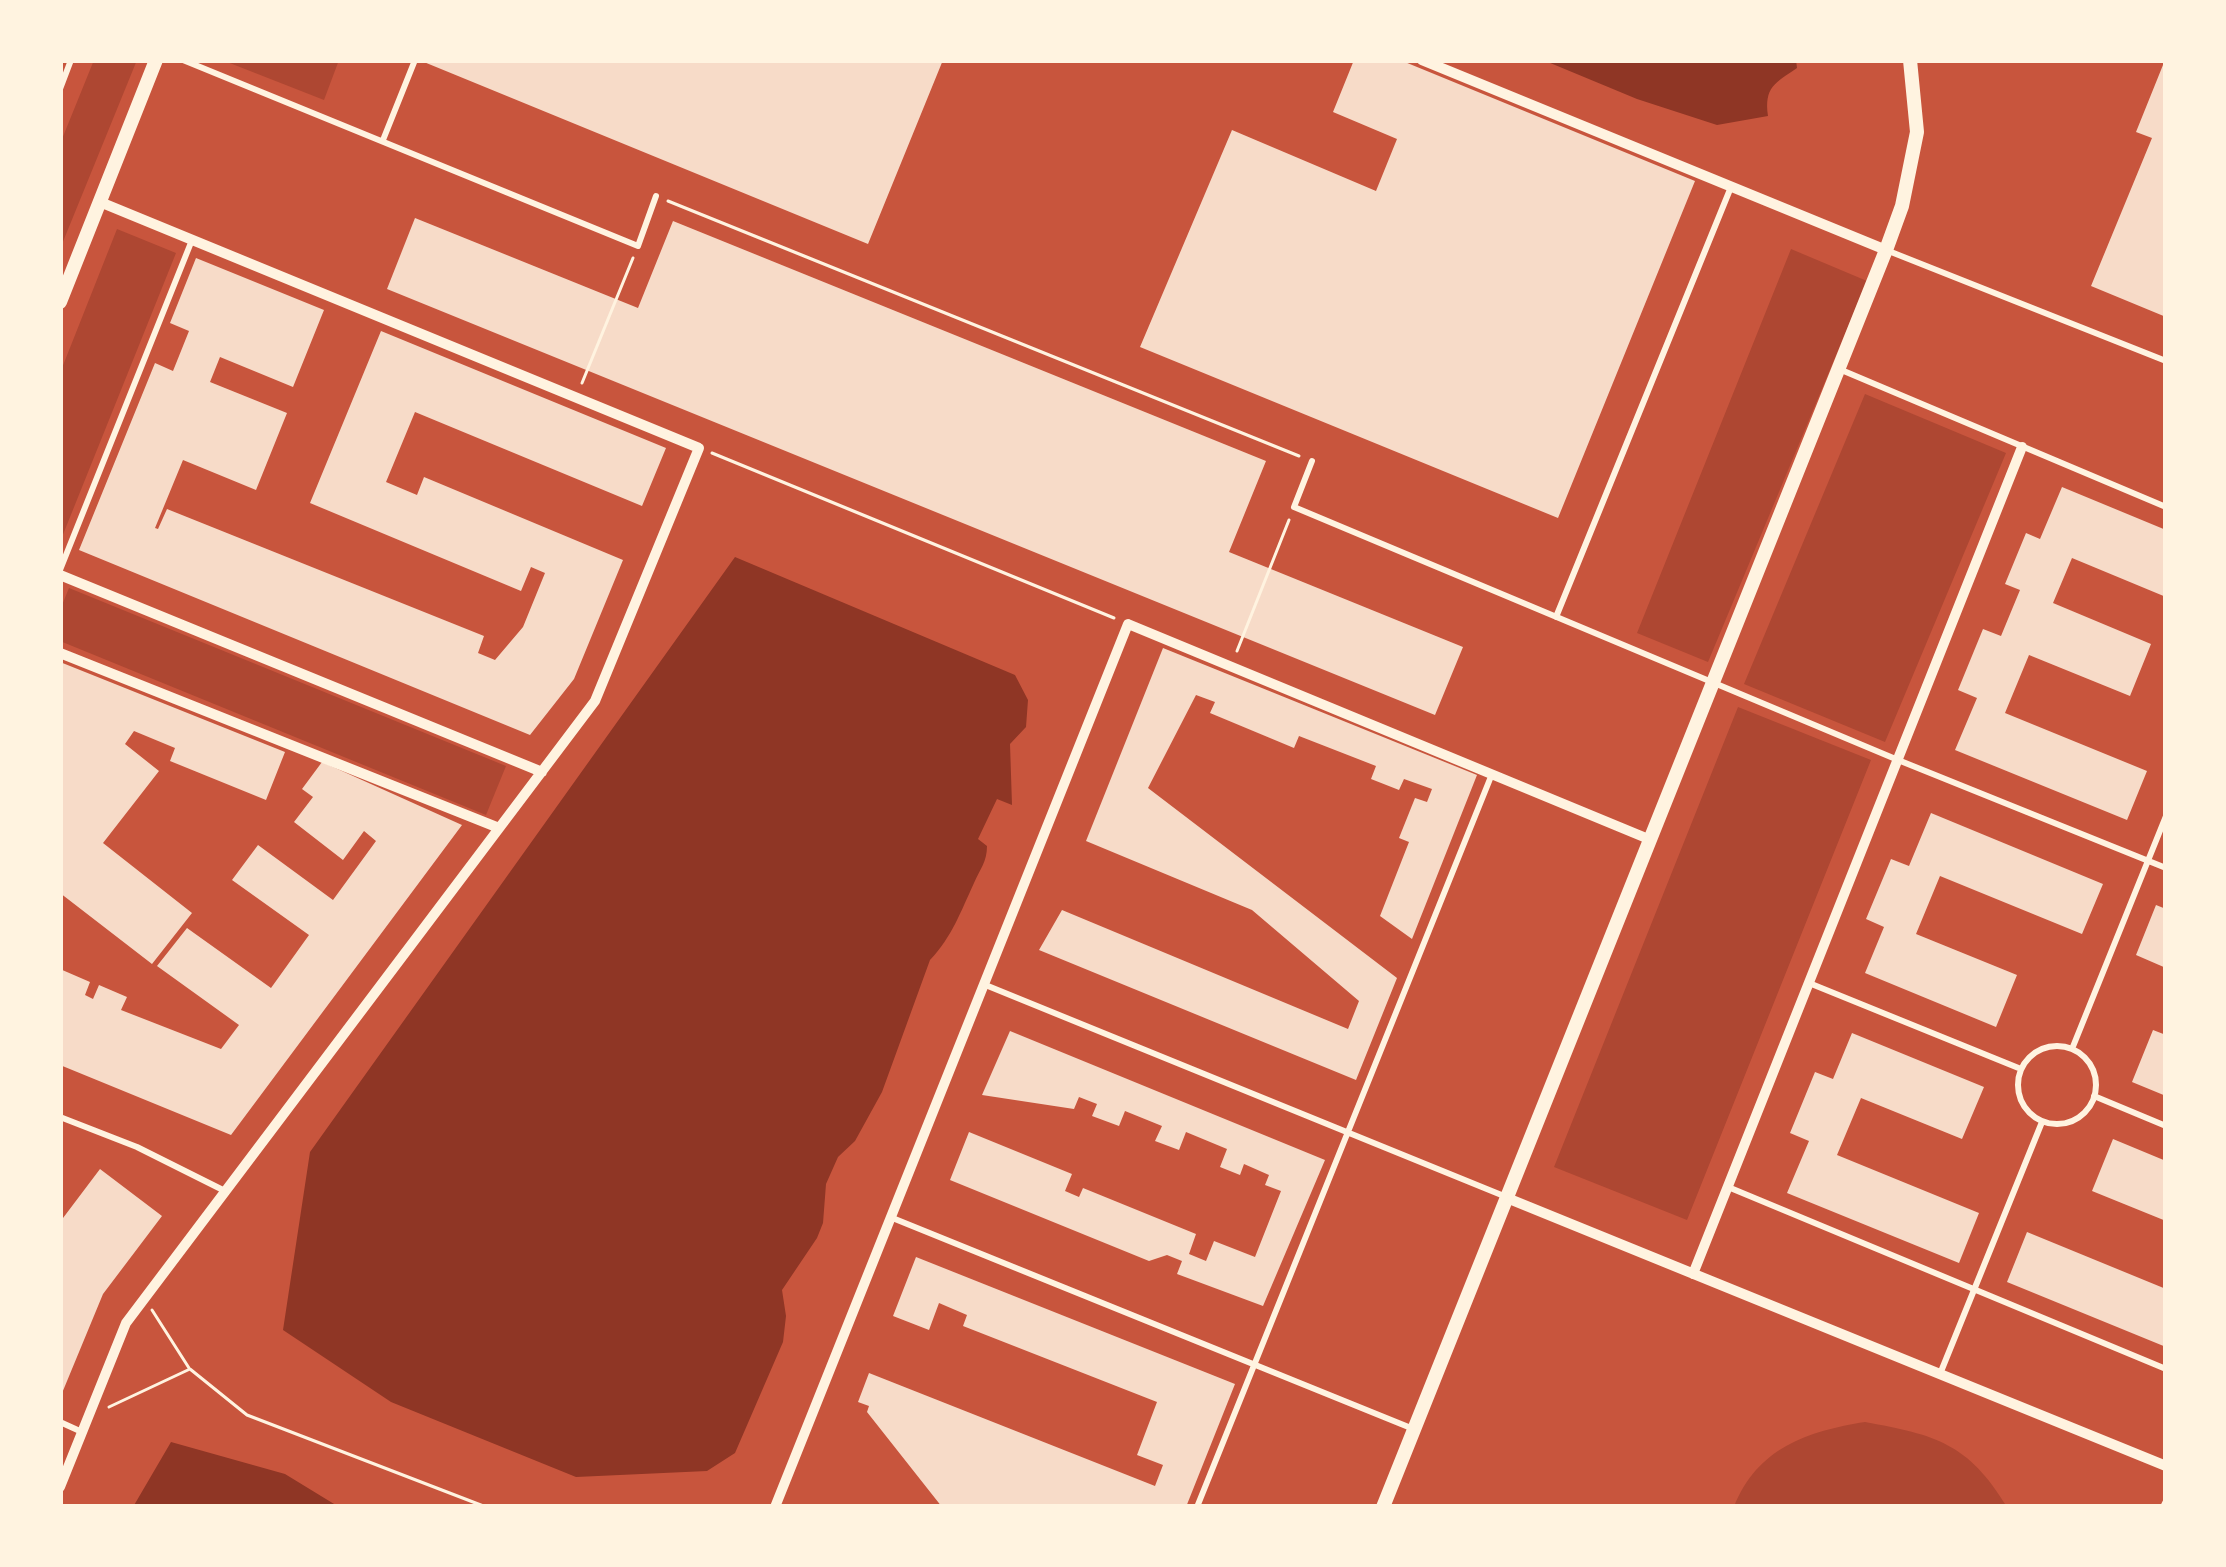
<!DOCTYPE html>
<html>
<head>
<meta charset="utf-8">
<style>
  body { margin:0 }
  #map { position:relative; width:2226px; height:1567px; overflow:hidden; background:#c8553d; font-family:"DejaVu Sans",sans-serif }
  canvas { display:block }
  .frame { position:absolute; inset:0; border:63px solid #fff3e0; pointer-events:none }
</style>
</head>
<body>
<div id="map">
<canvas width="2226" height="1567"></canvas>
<div class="frame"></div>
</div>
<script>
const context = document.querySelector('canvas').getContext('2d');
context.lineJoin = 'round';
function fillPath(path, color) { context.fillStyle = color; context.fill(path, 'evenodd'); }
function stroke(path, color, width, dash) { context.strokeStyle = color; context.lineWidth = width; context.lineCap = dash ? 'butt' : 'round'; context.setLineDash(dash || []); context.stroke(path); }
fillPath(new Path2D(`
  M94,60H137L60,249V144Z
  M222,60H339L324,100Z
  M117,229L176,253L60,542V373Z
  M1791,249L1867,281L1708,662L1637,633Z
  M1865,394L2006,453L1885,742L1744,684Z
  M69,588L506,766L486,815L60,641V610Z
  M1738,707L1871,760L1687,1220L1554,1167Z
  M1865,1422C1936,1435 1968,1443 2007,1507H1734C1757,1448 1808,1431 1865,1422Z`), '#ae4732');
fillPath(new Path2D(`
  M1543,60H1796L1797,68C1775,83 1764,87 1768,116L1717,125L1637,99Z
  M735,557L1015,675L1028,700L1026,727L1010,744L1012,805L997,799L978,839L987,846C987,862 980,869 974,883C961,911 952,937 930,960L882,1092L855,1141L838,1157L826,1184L823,1223L817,1238L782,1290L786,1316L783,1342L735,1453L707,1471L576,1477L391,1402L283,1330L310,1152Z
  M171,1442L285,1474L339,1507H133Z`), '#8f3625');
fillPath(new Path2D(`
  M419,60H943L868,244Z
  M1354,60H1400L1695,181L1558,518L1140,347L1232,130L1376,191L1397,139L1333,112Z
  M2165,60H2166V317L2091,286L2152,138L2136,132Z
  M415,218L638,308L673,221L1266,461L1229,552L1463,647L1435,715L387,289Z
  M196,258L324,310L293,387L220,357L210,382L287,413L256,490L183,460L155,528L158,529L167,509L484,636L478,653L495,660L523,627L545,573L531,567L521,591L310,503L381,331L666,448L642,506L415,412L386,482L417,495L424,477L623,560L574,679L530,735L79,550L155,363L173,371L189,331L170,323Z
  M2062,487L2166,530V597L2072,558L2053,603L2151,644L2130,696L2029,655L2005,713L2147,771L2127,820L1955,750L1977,698L1958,690L1983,629L2001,636L2020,590L2005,584L2026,533L2040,539Z
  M1163,648L1477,775L1412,939L1380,916L1409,842L1399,838L1415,798L1427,802L1432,789L1404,779L1399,790L1371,779L1376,766L1299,736L1294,748L1210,713L1215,702L1196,695L1148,788L1397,978L1356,1080L1039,950L1062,910L1348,1029L1359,1001L1252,910L1086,841Z
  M60,662L285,752L266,800L170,761L175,748L134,731L125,744L159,771L103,843L192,913L152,964L60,893Z
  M322,762L462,825L231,1135L60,1065V969L90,982L85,995L93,999L99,985L127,997L121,1010L221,1049L239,1025L157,966L187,928L271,988L309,935L232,880L258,845L333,900L376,841L364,831L343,860L294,822L313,797L302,789Z
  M1931,813L2103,884L2082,934L1940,876L1916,934L2017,975L1996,1027L1865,973L1884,927L1866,919L1891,859L1909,866Z
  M2156,905L2166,909V968L2136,955Z
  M2153,1030L2166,1035V1096L2132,1082Z
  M1010,1031L1325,1160L1263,1306L1177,1274L1182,1261L1167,1255L1149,1261L950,1180L969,1132L1072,1174L1065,1191L1079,1197L1083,1188L1196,1234L1189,1254L1206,1261L1214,1241L1255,1257L1281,1191L1265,1185L1269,1175L1244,1164L1240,1175L1220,1167L1227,1149L1186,1132L1179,1150L1155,1141L1162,1126L1125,1111L1119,1126L1092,1116L1097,1104L1079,1097L1074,1109L982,1095Z
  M1852,1033L1984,1087L1962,1139L1861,1098L1837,1155L1979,1213L1959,1263L1787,1193L1809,1141L1790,1133L1815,1072L1833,1079Z
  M2113,1139L2166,1161V1221L2092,1191Z
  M100,1169L162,1216L103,1294L60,1398V1222Z
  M2027,1232L2166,1289V1347L2007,1282Z
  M916,1257L1235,1384L1186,1507H942L867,1412L869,1406L858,1402L869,1373L1155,1486L1163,1465L1137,1455L1157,1402L963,1326L967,1315L939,1303L929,1330L893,1316Z`), '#f7dbc8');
stroke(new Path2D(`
  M668,201L1299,456
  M582,383L633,258
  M712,453L1114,618
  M1237,651L1289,520
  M152,1310L189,1368
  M109,1407L190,1369L247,1415L486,1507`), '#fff3e0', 3);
stroke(new Path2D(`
  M183,60L638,246L656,196
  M60,89L71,60
  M383,140L415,60
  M1886,250L2166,361
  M1839,369L2166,507
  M1312,461L1294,507L1898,760L2166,868
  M60,570L192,240
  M1556,617L1731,187
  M1809,983L2021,1069
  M983,984L1504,1196
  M2018 1085a39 39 0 1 1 78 0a39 39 0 1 1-78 0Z
  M2072,1049L2166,816
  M2094,1096L2166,1126
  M60,1117L137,1147L225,1191
  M1728,1187L2166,1369
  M890,1217L1411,1428
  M1940,1374L2042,1122
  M60,1422L82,1432
  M1197,1507L1492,774
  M2163,1507L2166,1501`), '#fff3e0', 6);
stroke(new Path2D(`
  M1422,60L1886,250
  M60,575L542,772
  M60,653L499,828
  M1507,1198L2166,1466
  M1693,1274L2022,447
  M60,1487L126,1323L595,701L699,448L100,202
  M775,1507L1128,624L1651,840`), '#fff3e0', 10);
stroke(new Path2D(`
  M60,302L156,60
  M1383,1507L1886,250L1902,206L1917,132L1910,60`), '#fff3e0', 14);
</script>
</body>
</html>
